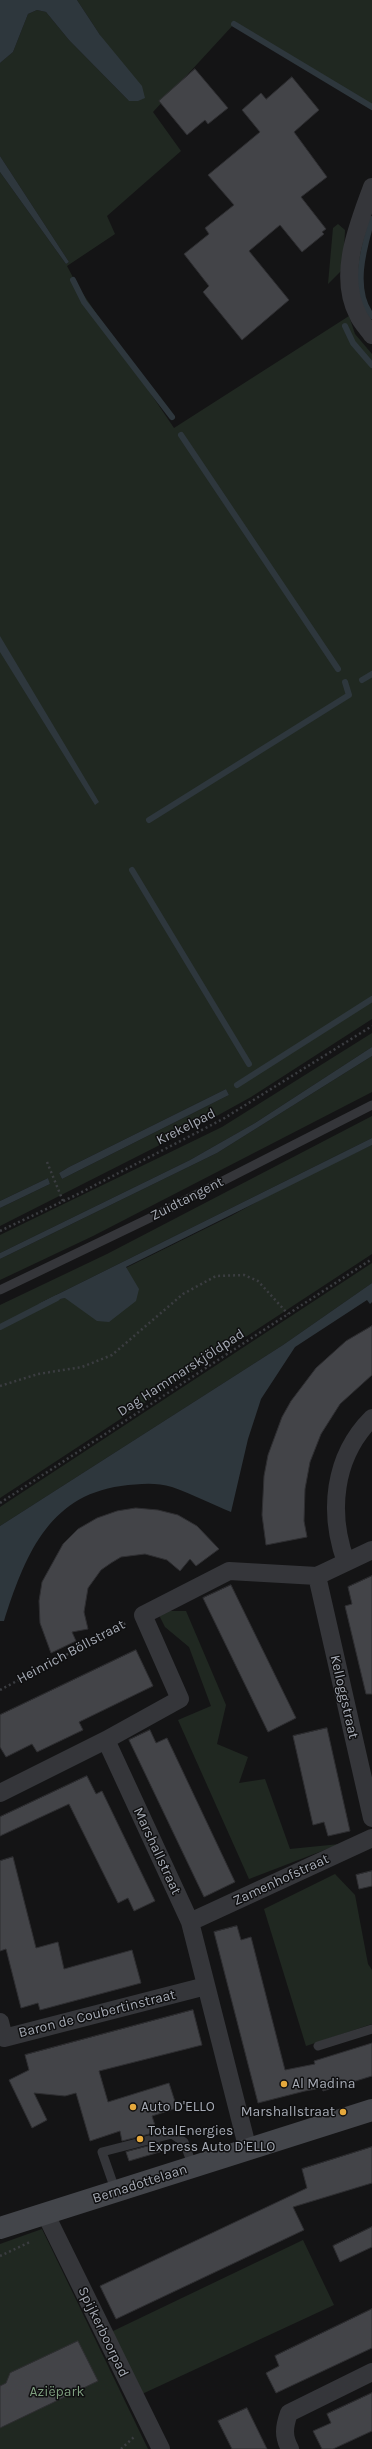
<!DOCTYPE html>
<html>
<head>
<meta charset="utf-8">
<style>
  body { margin:0 }
  canvas { display:block; background:#141415 }
</style>
</head>
<body>
<canvas width="372" height="2449"></canvas>
<script>
const context = document.querySelector('canvas').getContext('2d');
context.lineJoin = 'round';
function fillPath(path, color) { context.fillStyle = color; context.fill(path, 'evenodd'); }
function stroke(path, color, width, dash) { context.strokeStyle = color; context.lineWidth = width; context.lineCap = dash ? 'butt' : 'round'; context.setLineDash(dash || []); context.stroke(path); }
function drawText(font, color, halo, rows, align = 'center') {
  context.font = font + ' Karla,sans-serif'; context.lineWidth = 3; context.setLineDash([]); context.textBaseline = 'middle'; context.strokeStyle = halo; context.fillStyle = color; for (const [text, x, y, turn = 0] of rows) {
    context.save(); context.translate(x, y); context.rotate((+turn || 0) * Math.PI / 180); context.textAlign = isNaN(turn) ? turn : align; if (halo) context.strokeText(text, 0, 0); context.fillText(text, 0, 0); context.restore();
  }
}
fillPath(new Path2D(`
  M77,0H372V107L234,24L153,112L181,151L107,216L115,234L67,266L77,285L174,428L349,316L355,334L372,354V1019L251,1097L213,1118L0,1226V1208L50,1184L48,1178L0,1201V172L66,264L69,262L0,156V63L13,52L28,14L37,10L46,12L69,40L129,101L100,35ZM226,1089L229,1095L62,1179L59,1173L69,1167Z
  M372,199C372,228 361,255 361,285C362,300 372,312 372,327L354,281Z
  M338,224L345,230L343,269L328,284L333,228Z
  M372,1033V1047L255,1123L190,1160L0,1253V1235L222,1127Z
  M372,1056V1092L93,1236L0,1280V1259L217,1153Z
  M372,1116V1138L40,1303L65,1298L231,1216L301,1178L372,1145V1254L0,1498V1305L107,1254Z
  M372,1263V1283L283,1345L0,1526V1507Z
  M157,1611H186L226,1705L217,1744L248,1757L239,1783L265,1779L290,1849L340,1844L249,1879L178,1720L211,1706L189,1647L165,1627Z
  M335,1874L355,1895L368,1964L372,1970V2024L306,2046L264,1909Z
  M42,2229L148,2449H0V2244Z
  M303,2240L334,2305L142,2394L111,2332Z`), '#202821');
fillPath(new Path2D(`
  M0,0H77L100,35L142,86L145,98L138,101H129L69,40L46,12L37,10L28,14L13,52L0,63Z
  M0,156L69,262L66,264L0,172Z
  M0,636L99,802L95,805L0,652Z
  M372,1047V1056L217,1153L0,1259V1253L190,1160L255,1123Z
  M226,1089L229,1095L62,1179L59,1173L69,1167Z
  M372,1138V1145L126,1267L139,1289L136,1301L109,1322L97,1321L65,1298L38,1304Z
  M48,1178L50,1184L0,1208V1201Z
  M372,1283V1302L370,1304L367,1300L295,1347L261,1399L248,1439L231,1512C212,1504 192,1494 172,1487C155,1482 139,1484 121,1486C47,1496 24,1559 4,1621H0V1526L283,1345Z`), '#2e373d');
stroke(new Path2D(`
  M234,24L372,107
  M372,219C364,247 351,290 372,316
  M73,280L84,302L172,417
  M345,326L353,343L372,365
  M181,435L338,669
  M362,680L372,674
  M149,820L349,695L345,682
  M132,870L249,1064
  M237,1085L372,999
  M0,1327L57,1298`), '#2e373d', 6);
const building = new Path2D(`
  M195,69L228,108L208,124L205,120L187,135L159,101Z
  M292,77L319,110L294,132L327,177L301,197L326,229L322,232L324,234L302,252L280,225L249,251L289,300L242,340L203,292L209,286L184,254L209,234L205,228L234,205L208,175L260,132L242,110L261,93L266,99Z
  M372,1326V1375L340,1404L321,1434L310,1462L305,1489L304,1521L307,1537L266,1545L262,1515L264,1476L268,1455L282,1417L291,1401L316,1368L346,1341Z
  M136,1508L158,1510L178,1515L197,1526L219,1549L196,1566L190,1559L180,1571L167,1560L145,1554L121,1557L111,1563L101,1570L88,1588L84,1612L88,1629L72,1632L76,1641L51,1653L40,1623L39,1601L42,1582L63,1544L78,1529L97,1518L117,1511Z
  M372,1576V1694H366L345,1606L352,1604L348,1587Z
  M231,1585L296,1718L268,1732L203,1598Z
  M136,1650L153,1686L79,1722L83,1730L37,1752L32,1744L6,1757L0,1747V1715Z
  M327,1728L350,1831L328,1836L324,1822L313,1825L293,1736Z
  M150,1730L156,1743L167,1738L235,1882L204,1897L129,1740Z
  M87,1776L96,1794L102,1791L155,1901L134,1911L128,1898L118,1903L69,1804L0,1836V1817Z
  M13,1857L36,1948L58,1942L64,1969L132,1950L141,1983L40,2010L38,2003L21,2008L6,1949L0,1951V1861Z
  M372,1871V1886L359,1889L356,1875Z
  M237,1926L241,1940L251,1937L285,2070L315,2064L314,2061L372,2043V2076L323,2091L322,2088L305,2091L258,2103L214,1932Z
  M193,2010L202,2045L99,2071L108,2102L169,2083L177,2108L152,2116L157,2132L122,2141L120,2131L90,2141L76,2093L65,2096L34,2093L47,2120L32,2128L9,2080L29,2070L25,2055Z
  M160,2143L163,2151L129,2161L126,2152Z
  M372,2147V2183L293,2207L304,2230L116,2319L100,2286L307,2188L302,2169Z
  M372,2227V2247L340,2262L333,2246Z
  M372,2309V2348L276,2393L266,2373L279,2366L275,2356Z
  M78,2341L98,2381L0,2428V2386L6,2383L10,2373Z
  M372,2393V2431L333,2449H322L313,2431L331,2423L327,2414Z
  M247,2408L267,2449H232L218,2421Z`);
fillPath(building, '#434448');
stroke(building, '#2e2e31', 1);
stroke(new Path2D(`
  M47,1162L63,1201
  M0,1231L76,1195L223,1119L372,1026
  M0,1386L38,1374L82,1367L112,1355L183,1294L216,1276L244,1275L258,1281L288,1314
  M0,1503L372,1259
  M0,1690L126,1623
  M0,2256L30,2242
  M121,2449L134,2437`), '#3b3d41', 2.5, [2, 3]);
stroke(new Path2D(`
  M0,1290L152,1217L372,1105
  M318,2046L372,2029
  M116,2192L102,2152L172,2134L184,2142L193,2167`), '#35363a', 9);
stroke(new Path2D(`
  M372,187C358,226 337,274 358,315C361,322 367,328 372,335
  M346,1562C328,1513 333,1457 372,1418
  M317,1576L372,1818
  M106,1740L190,1922L248,2150
  M0,1793L106,1740L180,1699L143,1615L229,1571L317,1576L372,1550
  M190,1922L372,1838
  M0,2022L4,2038L206,1986
  M46,2215L161,2449
  M290,2449C283,2436 284,2427 289,2413L372,2372`), '#35363a', 18);
stroke(new Path2D(`
  M0,2228L372,2110`), '#43454a', 22);
for (const [x, y, r, color] of [
  [284,2084,4,"#e5a83c"],
  [133,2107,4,"#e5a83c"],
  [343,2112,4,"#e5a83c"],
  [140,2139,4,"#e5a83c"]
]) { const dot = new Path2D(); dot.arc(x, y, r, 0, 2 * Math.PI); context.fillStyle = color; context.fill(dot); stroke(dot, '#0f0f10', 1.5); }
drawText('14px', '#a6abb5', '#0f0f10', [
  ["Krekelpad",186,1127,-27],
  ["Zuidtangent",187,1199,-27],
  ["Dag Hammarskjöldpad",181,1373,-33],
  ["Heinrich Böllstraat",71,1652,-28],
  ["Kelloggstraat",344,1697,77],
  ["Marshallstraat",157,1851,65],
  ["Zamenhofstraat",281,1880,-25],
  ["Baron de Coubertinstraat",97,2014,-14],
  ["Bernadottelaan",140,2184,-18],
  ["Spijkerboorpad",103,2332,64]
]);
drawText('14px', '#a6abb5', '#0f0f10', [
  ["Al Madina",292,2084],
  ["Auto D'ELLO",141,2107],
  ["Marshallstraat",335,2112,"right"],
  ["TotalEnergies",148,2131],
  ["Express Auto D'ELLO",148,2147]
], 'left');
drawText('14px', '#7f9f80', '#0f0f10', [
  ["Aziëpark",57,2392]
]);
</script>
</body>
</html>
